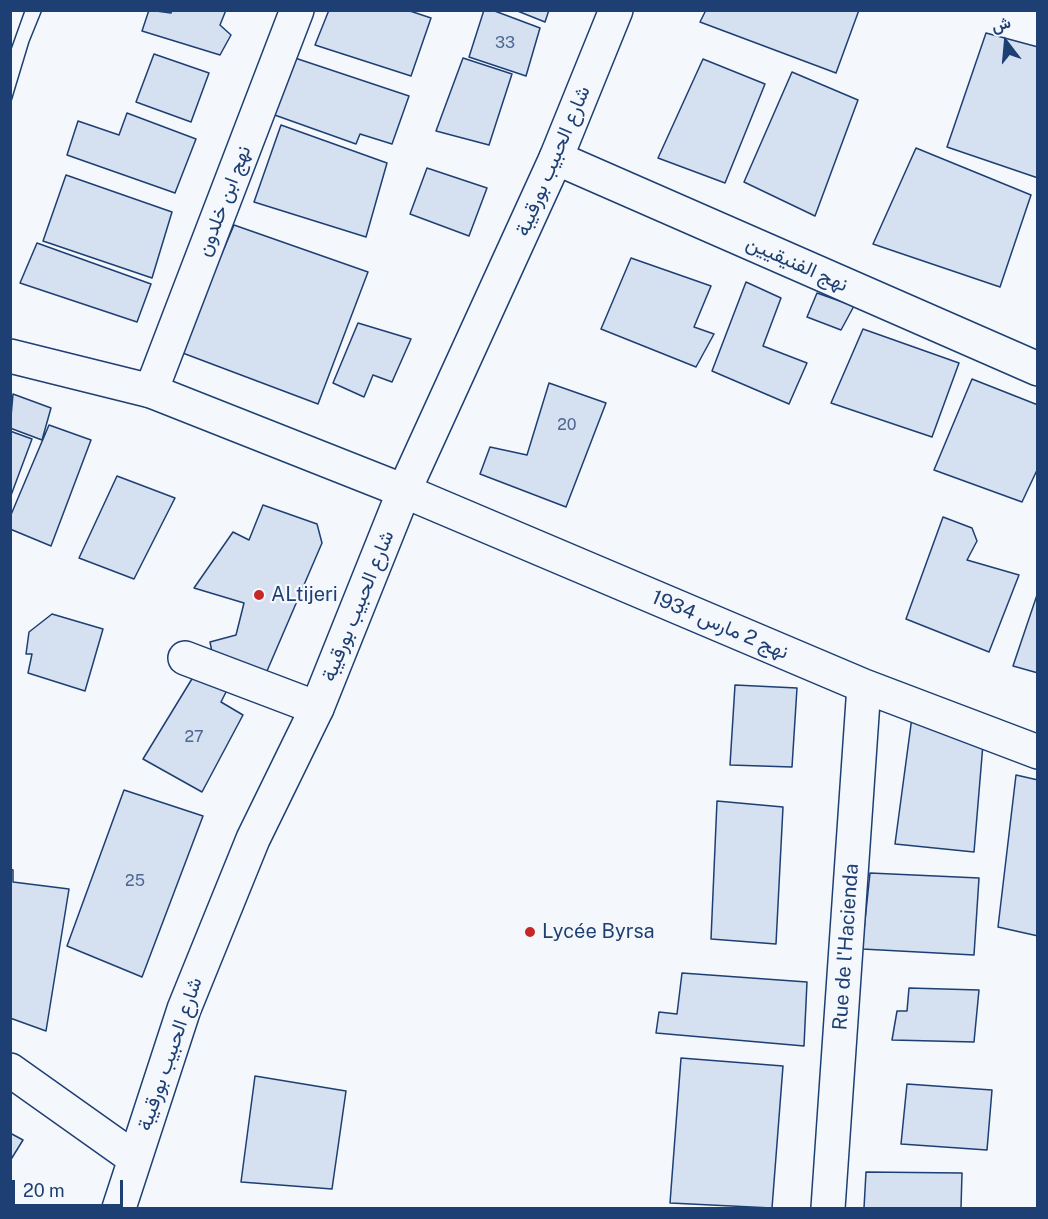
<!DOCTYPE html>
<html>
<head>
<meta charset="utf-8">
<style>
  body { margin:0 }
  #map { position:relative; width:1048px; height:1219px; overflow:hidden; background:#f4f7fb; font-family:"Public Sans",Vazirmatn,sans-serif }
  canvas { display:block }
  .frame { position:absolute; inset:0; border:12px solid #1d3f73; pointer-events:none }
  .north { position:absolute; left:976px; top:12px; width:60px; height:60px; -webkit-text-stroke:4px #f4f7fb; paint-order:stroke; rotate:344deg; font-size:16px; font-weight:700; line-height:24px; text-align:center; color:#1d3f73 }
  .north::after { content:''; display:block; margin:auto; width:21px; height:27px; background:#1d3f73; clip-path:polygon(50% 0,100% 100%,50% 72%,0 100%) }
  .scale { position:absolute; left:12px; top:1180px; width:111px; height:27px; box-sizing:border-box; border:3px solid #1d3f73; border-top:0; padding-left:8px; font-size:18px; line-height:21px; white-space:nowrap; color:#1d3f73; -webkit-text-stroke:4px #f4f7fb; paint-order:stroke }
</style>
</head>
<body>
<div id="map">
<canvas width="1048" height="1219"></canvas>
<div class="frame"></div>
<div class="north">ش</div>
<div class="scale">20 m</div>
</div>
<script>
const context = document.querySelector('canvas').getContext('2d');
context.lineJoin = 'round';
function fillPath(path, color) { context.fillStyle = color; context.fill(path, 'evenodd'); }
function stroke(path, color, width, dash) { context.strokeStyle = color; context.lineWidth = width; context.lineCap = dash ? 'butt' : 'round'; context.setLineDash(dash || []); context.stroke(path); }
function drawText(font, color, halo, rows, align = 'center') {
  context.font = font + ' "Public Sans",Vazirmatn,sans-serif'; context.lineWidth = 4.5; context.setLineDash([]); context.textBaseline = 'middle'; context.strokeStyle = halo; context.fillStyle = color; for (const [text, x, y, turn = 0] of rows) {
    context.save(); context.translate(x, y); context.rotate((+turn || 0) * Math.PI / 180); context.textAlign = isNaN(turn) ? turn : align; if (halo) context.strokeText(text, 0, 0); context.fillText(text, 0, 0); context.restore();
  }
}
const building = new Path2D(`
  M149,10L171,13L172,10H226L220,25L231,35L220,55L142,31Z
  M329,10H407L431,18L411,76L315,45Z
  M484,10H492L540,28L526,76L469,57Z
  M515,10H549L545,22Z
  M706,10H859L836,73L700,22Z
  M986,33L1038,47V178L947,147Z
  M154,54L209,73L191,122L136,102Z
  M289,56L409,96L392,144L360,134L356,144L269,113Z
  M463,58L512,74L489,145L436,131Z
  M703,59L765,84L725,183L658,158Z
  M792,72L858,100L815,216L744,182Z
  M127,113L196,139L175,193L67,155L78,121L119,135Z
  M281,125L387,163L366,237L254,202Z
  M916,148L1031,195L1000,287L873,244Z
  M427,168L487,188L469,236L410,214Z
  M66,175L172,212L152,278L43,241Z
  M234,225L368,272L318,404L180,352Z
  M37,243L151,284L137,322L20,283Z
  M631,258L711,286L694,327L714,334L696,367L601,329Z
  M746,282L781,298L763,346L807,363L789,404L712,371Z
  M817,293L854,306L841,330L807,317Z
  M358,323L411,339L392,382L373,375L364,397L333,383Z
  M863,329L959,363L932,437L831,403Z
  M972,379L1038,405V468L1022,502L934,470Z
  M549,383L606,403L566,507L480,474L490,447L527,455Z
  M13,394L51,408L42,440L10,428Z
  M49,425L91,440L51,546L10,529V517Z
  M10,431L32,439L10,498Z
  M117,476L175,498L134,579L79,558Z
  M263,505L317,524L322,543L264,678L212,652L210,642L236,635L244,603L194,588L233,532L249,540Z
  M943,517L972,528L977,541L967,560L1019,575L989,652L906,619Z
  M1038,592V673L1013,666Z
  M52,614L103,629L85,691L28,673L32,654H26L29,632Z
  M198,669L230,684L221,702L243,715L202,792L143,759Z
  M735,685L797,688L792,767L730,765Z
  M912,717L983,744L974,852L895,844Z
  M1016,775L1038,780V936L998,927Z
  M124,790L203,816L142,977L67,946Z
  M717,801L783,807L776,944L711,939Z
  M10,869L13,870V882L69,889L46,1031L10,1018Z
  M870,873L979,878L974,955L862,949Z
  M682,973L807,982L804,1046L656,1033L659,1012L677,1014Z
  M909,988L979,990L974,1042L892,1040L897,1011H907Z
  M681,1058L783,1066L772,1208L670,1203Z
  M255,1076L346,1091L332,1189L241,1182Z
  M907,1084L992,1090L987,1150L901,1144Z
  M10,1133L23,1140L10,1161Z
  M866,1172L962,1173L961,1208H864Z`);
fillPath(building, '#d5e0f0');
stroke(building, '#1d3f73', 1.5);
const minor = new Path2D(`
  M556,158L1038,369
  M151,391L297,10
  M404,491L864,686L1038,752
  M185,658L317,708
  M10,1070L134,1158
  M828,1208L864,686`);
const tertiary = new Path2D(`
  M10,356L151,391L404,491`);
const secondary = new Path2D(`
  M119,1208L184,1009L253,839L317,708L404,491L556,158L616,10`);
stroke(minor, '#1d3f73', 36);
stroke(tertiary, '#1d3f73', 36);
stroke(secondary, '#1d3f73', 36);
stroke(minor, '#f4f7fb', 33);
stroke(tertiary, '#f4f7fb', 33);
stroke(secondary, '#f4f7fb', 33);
stroke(new Path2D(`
  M10,52L25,10
  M10,105L29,42L42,10`), '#1d3f73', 1.5);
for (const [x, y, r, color] of [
  [259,595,6,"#c62828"],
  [530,932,6,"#c62828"]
]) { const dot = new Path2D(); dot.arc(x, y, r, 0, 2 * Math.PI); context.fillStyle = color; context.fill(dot); stroke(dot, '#f4f7fb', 2); }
drawText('16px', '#4b6792', null, [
  ["33",505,43],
  ["20",567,425],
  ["27",194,737],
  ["25",135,881]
]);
drawText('20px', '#1d3f73', '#f4f7fb', [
  ["شارع الحبيب بورقيبة",553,161,-67],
  ["نهج ابن خلدون",224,201,-69],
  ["نهج الفنيقيين",797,264,24],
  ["شارع الحبيب بورقيبة",358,606,-68],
  ["نهج 2 مارس 1934",720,625,23],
  ["Rue de l'Hacienda",846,947,-86],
  ["شارع الحبيب بورقيبة",170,1054,-71]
]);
drawText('20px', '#1d3f73', '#f4f7fb', [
  ["ALtijeri",271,595],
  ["Lycée Byrsa",542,932]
], 'left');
</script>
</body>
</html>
